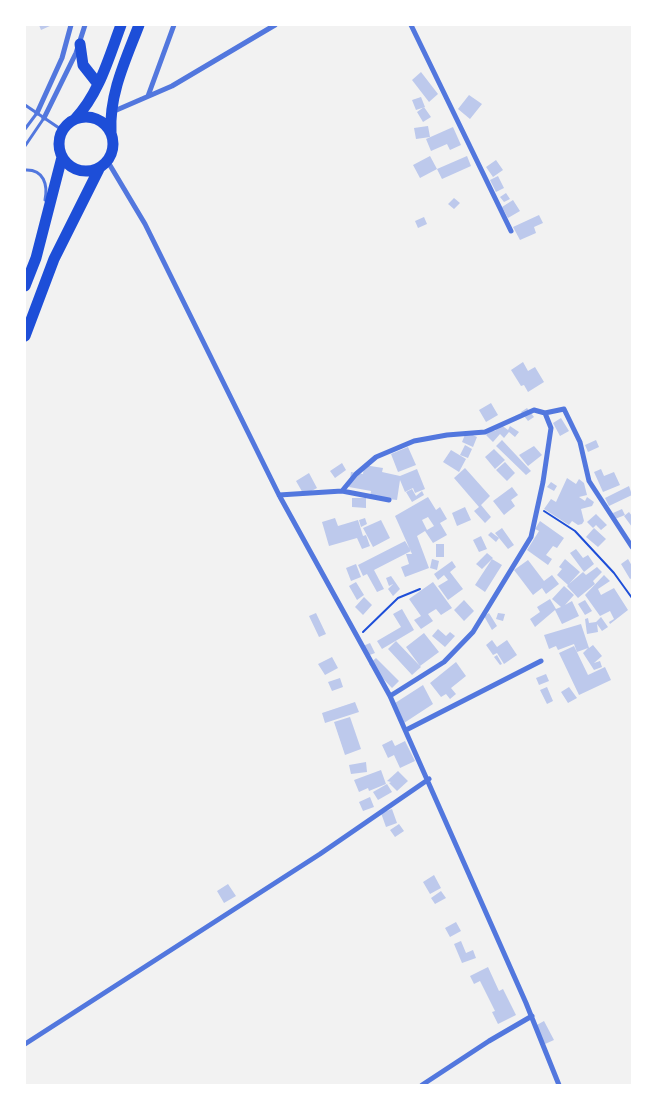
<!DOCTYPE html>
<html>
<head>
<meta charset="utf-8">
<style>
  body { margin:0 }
  #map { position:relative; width:657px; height:1110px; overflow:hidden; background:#f2f2f2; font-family:"Zilla Slab",serif }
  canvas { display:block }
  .frame { position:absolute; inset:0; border:26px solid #fff; pointer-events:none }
</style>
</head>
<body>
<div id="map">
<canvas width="657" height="1110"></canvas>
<div class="frame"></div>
</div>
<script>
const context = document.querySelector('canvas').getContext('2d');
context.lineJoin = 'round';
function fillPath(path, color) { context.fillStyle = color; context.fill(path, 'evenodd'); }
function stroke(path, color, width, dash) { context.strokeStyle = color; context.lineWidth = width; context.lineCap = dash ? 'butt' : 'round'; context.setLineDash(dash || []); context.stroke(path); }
fillPath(new Path2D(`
  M39,25H52L41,30Z
  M421,72L438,94L429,102L412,80Z
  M469,95L482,104L470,119L458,109Z
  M421,97L425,107L416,110L412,100Z
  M424,107L431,117L423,122L417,112Z
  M428,126L430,137L416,139L414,128Z
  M453,127L461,145L450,150L447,144L431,151L426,139Z
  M430,156L437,169L420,178L413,165Z
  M467,156L471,166L442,179L437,169Z
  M496,160L503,170L493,177L486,167Z
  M498,176L504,188L496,192L490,180Z
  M506,193L510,199L504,202L500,197Z
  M454,198L460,203L454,209L448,204Z
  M513,200L520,211L508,218L502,207Z
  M539,215L543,223L534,227L536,233L520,240L513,227Z
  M424,217L427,224L418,228L415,221Z
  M523,362L528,371L535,367L544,382L528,392L524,385L521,386L511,370Z
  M491,403L498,415L486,422L479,410Z
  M527,408L534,417L528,421L521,412Z
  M561,418L569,431L560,436L553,423Z
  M500,424L508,430L510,426L519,432L515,437L509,432L504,438L500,434L493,442L486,435L492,428L495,431Z
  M466,432L477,437L473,447L462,442Z
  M502,440L531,471L526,475L496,446Z
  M596,440L599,447L588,452L585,445Z
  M465,445L472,449L468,458L460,455Z
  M534,446L542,455L528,466L519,455Z
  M408,447L416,465L398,472L391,454Z
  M494,449L505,460L495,469L485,457Z
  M451,450L466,459L459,472L443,462Z
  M505,462L515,473L507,481L496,470Z
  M342,463L346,470L335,478L330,471Z
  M364,465L383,468L382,472L400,476L417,469L425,489L415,493L413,488L405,492L400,480L397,500L370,497L371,491L349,487L351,472L363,474Z
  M465,468L490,496L481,505L491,517L485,523L474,511L479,507L454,478Z
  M601,469L604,476L614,472L620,485L603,492L594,472Z
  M309,473L317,488L304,495L296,481Z
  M567,478L576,484L579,479L584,483L587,495L579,497L585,501L587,497L594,502L592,506L581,509L584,521L582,524L578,525L572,521L569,525L544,509L551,499L556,502Z
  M551,482L557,486L554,491L547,487Z
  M629,486L632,495L609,506L605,498Z
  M512,487L518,495L511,500L515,506L504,515L493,501Z
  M412,489L416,496L422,491L424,495L412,502L406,492Z
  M428,497L436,510L440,507L447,519L440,523L447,535L433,543L425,531L417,536L429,568L405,577L401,567L409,564L406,554H412L395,516ZM428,517L434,526L427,530L422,520Z
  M352,498H366V508L352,507Z
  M465,507L471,520L457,526L452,513Z
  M622,509L625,515L615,519L613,513Z
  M629,512L632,516V527L624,516Z
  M596,514L607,525L601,530L596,525L593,528L587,522Z
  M335,518L338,526L358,520L363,536L366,535L370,546L362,549L357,538L329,546L322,522Z
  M365,518L367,524L361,527L359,520Z
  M381,520L390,538L373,547L363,528Z
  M540,521L564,538L557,548L553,546L546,555L552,559L548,565L527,550L539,531L535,529Z
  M502,528L514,545L508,549L495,533Z
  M594,528L606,539L598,547L586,537Z
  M491,532L499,538L496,542L488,535Z
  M481,536L487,549L479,552L473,540Z
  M405,541L411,551L374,570L384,589L377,592L367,574L363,576L358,565Z
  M436,544H444V557H436Z
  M576,549L583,558L588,555L594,564L584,572L570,553Z
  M487,553L493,558L482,569L476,564Z
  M432,559L439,561L437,570L430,568Z
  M492,559L502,565L485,592L475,585Z
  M565,559L580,572L569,584L583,572L586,575L597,567L602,572L593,581L595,584L578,598L567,586L568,585L557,575L562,569L559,567Z
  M628,559L632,566V578L630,579L621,564Z
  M528,560L544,581L552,575L559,584L546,594L542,588L533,595L514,570Z
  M452,561L456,567L450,572L463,589L448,600L438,586L448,580L444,575L438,580L434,574Z
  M356,564L361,577L351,581L346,568Z
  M604,575L610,581L598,589L601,595L614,588L628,610L610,624L609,622L614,619L610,611L600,616L585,595Z
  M391,576L400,589L393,596L388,589L393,584L389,586L386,578Z
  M356,582L364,595L357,600L349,586Z
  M433,582L452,608L441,615L436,609L428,614L433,621L421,629L414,620L421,616L409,599Z
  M564,586L574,595L565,605L572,601L579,616L562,624L555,610L535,627L530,619L540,612L537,607L550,599L556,609L561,607L552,599Z
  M364,597L372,605L363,615L355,607Z
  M464,600L474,611L464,621L454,610Z
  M585,600L592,611L585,615L578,604Z
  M402,609L414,630L382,649L377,641L401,627L393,614Z
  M316,613L326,634L319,637L309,616Z
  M489,613L497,626L492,630L484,616Z
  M498,613L505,614L503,621L496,619Z
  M601,617L608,627L602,631L597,624L598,632L587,634L585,619L588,618L589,623L596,622Z
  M581,624L589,648L593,645L602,656L594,663L600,661L602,667L594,670L583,653L588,648L577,652L574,644L558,650L556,646L549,649L544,635Z
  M438,629L446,636L450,632L455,636L445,647L432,636Z
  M424,633L439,652L420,666L406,647Z
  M492,640L497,647L507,640L517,655L504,664L497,653L493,655L486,645Z
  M396,641L421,667L412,675L388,649Z
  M370,643L375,653L367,656L363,646Z
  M574,646L588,675L605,667L611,680L579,695L559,653Z
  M497,655L502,664L500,665L494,657Z
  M332,657L338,668L325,675L318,664Z
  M376,658L399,681L392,688L369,664Z
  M456,662L466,676L451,688L456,694L450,699L446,694L441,697L430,683Z
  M546,674L549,681L539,685L536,678Z
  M340,678L343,687L332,691L328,682Z
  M423,685L433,704L404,723L392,705Z
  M547,687L553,701L547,704L540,690Z
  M569,687L577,698L568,703L561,692Z
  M355,702L359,712L325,723L322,713Z
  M350,717L361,749L345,755L334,722Z
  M392,740L395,746L405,741L415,761L400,768L394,755L388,758L382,745Z
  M366,762L367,772L351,774L349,765Z
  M381,770L386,784L369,791L368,788L359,792L354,780Z
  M398,771L408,781L397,791L389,783L391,782L387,781Z
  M387,784L392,792L378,800L373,792Z
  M370,797L374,807L363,811L359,802Z
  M392,809L397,823L386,827L381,813Z
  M399,824L404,831L395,837L390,830Z
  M434,875L441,888L430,894L423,882Z
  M228,884L236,896L224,903L217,891Z
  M441,891L446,898L435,904L431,898Z
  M456,922L461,931L450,937L445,928Z
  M461,941L466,953L473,950L476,958L462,963L454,944Z
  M488,967L499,991L503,989L516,1015L498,1024L492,1012L495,1011L480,981L474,984L470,976Z
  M544,1021L554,1040L545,1044L535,1026Z`), '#bdc9ec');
stroke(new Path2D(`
  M544,511L575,531L614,573L632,598
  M363,632L398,598L420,589`), '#1d4ed8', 2);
stroke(new Path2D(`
  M25,105L62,130
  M25,129L37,113
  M25,146L44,118
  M25,170C44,169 48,185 45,200`), '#5277de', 3);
stroke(new Path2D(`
  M411,25L511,231
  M148,96L174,25
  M112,112L172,86L275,25
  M37,113L62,58L71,25
  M44,118L76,53L85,25
  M108,162L145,224L279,495L390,696L526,1003L559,1085
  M545,413L564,409L580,442L589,481L632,547
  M342,491L389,500
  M279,495L342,491L356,474L376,457L414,441L447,435L485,432L534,410L545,413L551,428L543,482L531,537L473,632L444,662L390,696
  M406,730L541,661
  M25,1044L320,854L429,779
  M422,1085L489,1041L532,1016`), '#5277de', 5);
stroke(new Path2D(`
  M80,44L83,65L98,84
  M59 144a27 27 0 1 1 54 0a27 27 0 1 1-54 0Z
  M75,119C99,94 109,57 121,25
  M111,132C109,94 126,59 139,25
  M25,286L36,258L62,157
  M25,336L54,259L99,169`), '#1d4ed8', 11);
</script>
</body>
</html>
